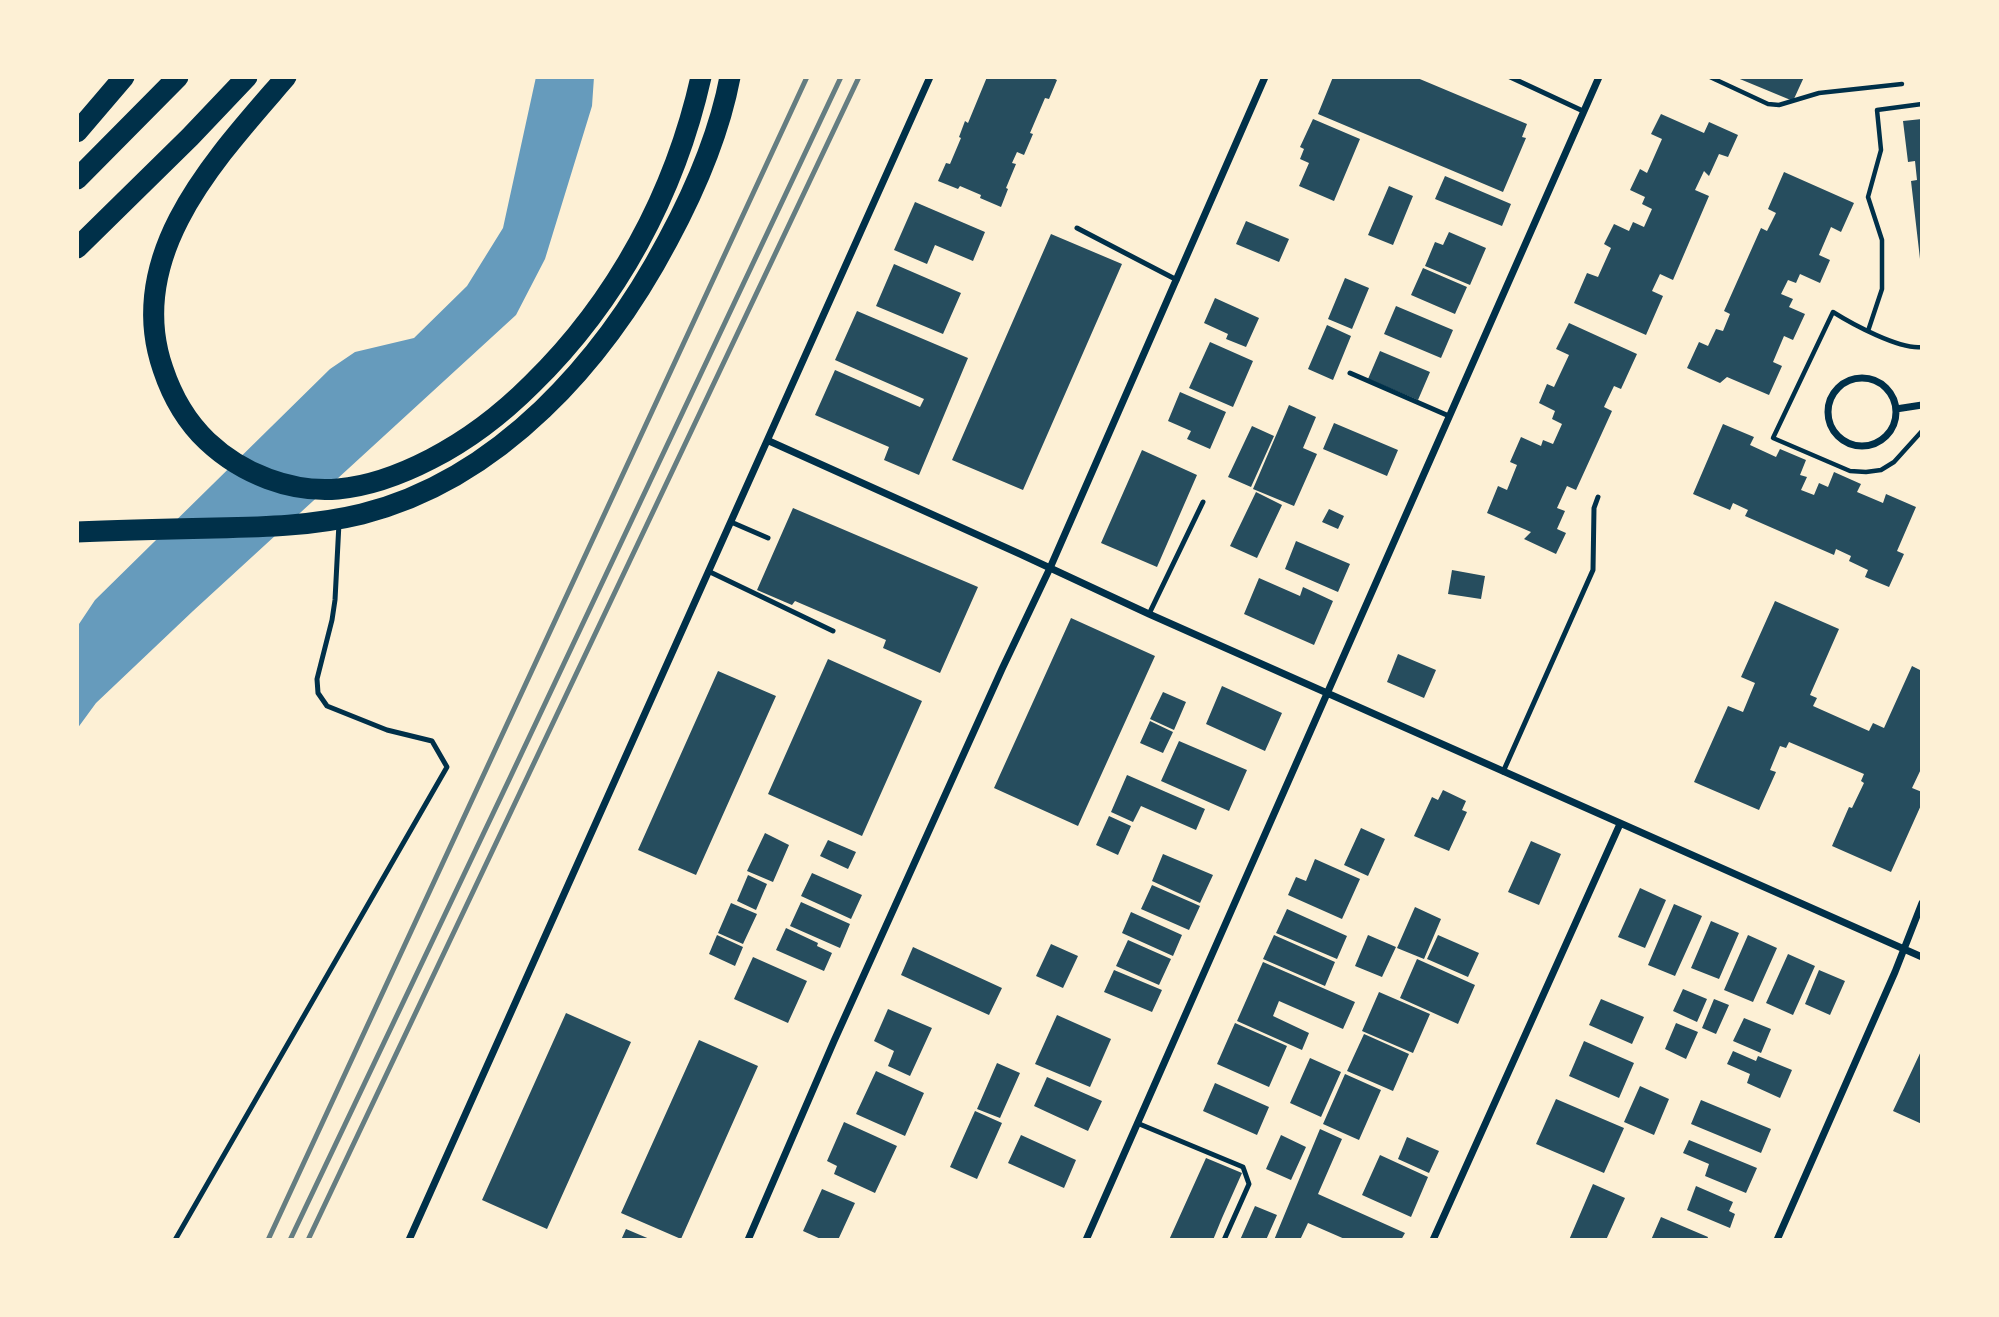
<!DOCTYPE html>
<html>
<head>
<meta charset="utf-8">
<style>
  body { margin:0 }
  #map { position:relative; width:1999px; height:1317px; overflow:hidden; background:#fdf0d5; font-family:Manrope,sans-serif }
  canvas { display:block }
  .frame { position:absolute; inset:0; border:79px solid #fdf0d5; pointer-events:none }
</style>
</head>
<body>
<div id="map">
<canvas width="1999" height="1317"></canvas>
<div class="frame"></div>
</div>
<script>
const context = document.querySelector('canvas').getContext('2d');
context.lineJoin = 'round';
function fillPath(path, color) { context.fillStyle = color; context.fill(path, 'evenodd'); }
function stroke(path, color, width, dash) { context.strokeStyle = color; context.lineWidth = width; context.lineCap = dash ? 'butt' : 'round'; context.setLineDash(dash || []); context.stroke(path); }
fillPath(new Path2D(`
  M536,77H594L592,106L545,259L516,315L193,611L96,703L77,729V627L95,600L330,369L355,352L414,338L467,286L503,228Z`), '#669bbc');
fillPath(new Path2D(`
  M987,77H1051L1057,80L1049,99L1045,98L1030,133L1033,134L1024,155L1017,152L1012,163L1016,164L1006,188L1008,189L1001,207L980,198L981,195L960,186L958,189L938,181L946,163L950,164L961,138L959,137L965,121L968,123Z
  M1333,77H1415L1527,124L1522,137L1526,138L1503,192L1318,114Z
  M1735,77H1804L1793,101Z
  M1661,114L1704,133L1709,122L1738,135L1728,157L1719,154L1709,176L1704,171L1695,190L1709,196L1673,280L1660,274L1652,291L1663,296L1646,335L1574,303L1587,273L1598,277L1611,248L1604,244L1614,224L1629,231L1633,222L1644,227L1652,209L1642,204L1645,197L1630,190L1640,169L1647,173L1662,139L1651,134Z
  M1313,119L1360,139L1334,201L1299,186L1309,163L1300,159L1304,149L1300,147Z
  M1922,119V259H1920L1911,181L1917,180L1915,161L1908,162L1903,121Z
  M1784,172L1854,203L1841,232L1831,227L1819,255L1830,260L1820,283L1800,274L1796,283L1788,280L1781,294L1793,299L1789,307L1805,314L1793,340L1784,336L1773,362L1782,366L1769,395L1727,377L1720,383L1687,368L1699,342L1708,346L1716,329L1723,331L1730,314L1724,311L1761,228L1767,231L1776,213L1768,209Z
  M1445,176L1511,204L1502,226L1435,199Z
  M1389,186L1413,196L1393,245L1368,235Z
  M915,202L985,232L973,261L935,245L927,264L894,250Z
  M1246,221L1289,239L1279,262L1236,244Z
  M1449,232L1486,248L1470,285L1425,266L1435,242L1443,245Z
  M1051,234L1122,264L1023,490L952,460Z
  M894,264L961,293L943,334L876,306Z
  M1423,268L1467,287L1455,314L1411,295Z
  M1345,278L1369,288L1352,329L1328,319Z
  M1215,298L1259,318L1246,347L1226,339L1228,334L1204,323Z
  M1396,306L1453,330L1441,358L1384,334Z
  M857,311L968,358L919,475L884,460L889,447L815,415L835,370L920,407L924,399L835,360Z
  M1569,323L1637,354L1621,389L1614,386L1604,407L1612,411L1576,490L1567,486L1557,508L1565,511L1557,529L1566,533L1556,554L1524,539L1531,532L1487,513L1498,486L1507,490L1517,465L1510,462L1521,437L1541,446L1543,440L1553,444L1562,424L1552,419L1555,411L1539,403L1547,384L1554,387L1569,355L1556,349Z
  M1327,325L1351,336L1333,380L1308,369Z
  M1210,342L1253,361L1233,407L1189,388Z
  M1380,351L1430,372L1418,400L1368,379Z
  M1180,392L1226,412L1210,449L1187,439L1191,431L1168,421Z
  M1289,405L1316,417L1303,448L1317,454L1294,506L1253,489Z
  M1334,423L1398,450L1387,476L1323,449Z
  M1723,424L1754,437L1750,445L1776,457L1780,449L1806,460L1800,475L1807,477L1801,490L1814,495L1819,483L1828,487L1834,472L1861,484L1857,492L1883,503L1886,494L1916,507L1897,551L1904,554L1889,587L1865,577L1868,570L1849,561L1851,556L1836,549L1834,555L1745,516L1748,510L1733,503L1730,510L1693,494Z
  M1252,426L1274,436L1251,487L1228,477Z
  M1142,450L1197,475L1157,567L1101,543Z
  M1256,492L1282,505L1257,558L1230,546Z
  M793,508L978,587L940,673L883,648L886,640L795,601L792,605L757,590Z
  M1329,509L1344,516L1338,529L1322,522Z
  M1296,541L1350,564L1338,592L1285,569Z
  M1452,570L1485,576L1481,599L1448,594Z
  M1259,578L1300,596L1303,587L1333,601L1314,645L1244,614Z
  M1775,601L1839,629L1810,695L1817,698L1813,706L1869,731L1873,723L1884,728L1912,666L1922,671V767L1912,788L1922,792V803L1891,872L1832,846L1849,807L1852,808L1864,783L1861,781L1864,774L1789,742L1786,748L1780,746L1770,770L1776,772L1759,810L1694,782L1728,706L1743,712L1755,683L1741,677Z
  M1071,618L1155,656L1078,826L994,788Z
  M1398,654L1436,670L1424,698L1387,682Z
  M828,659L922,701L862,836L768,794Z
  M718,671L776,696L696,875L638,850Z
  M1222,686L1282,713L1265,751L1206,724Z
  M1163,692L1186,702L1174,730L1150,719Z
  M1150,721L1173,732L1163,753L1140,743Z
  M1179,741L1247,770L1229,811L1161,781Z
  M1127,775L1205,809L1196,830L1141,806L1133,822L1111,812Z
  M1443,790L1466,801L1462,810L1467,812L1449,851L1414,836L1432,797L1438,800Z
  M1109,816L1131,826L1118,855L1096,845Z
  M1361,828L1385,839L1368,876L1344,865Z
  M765,833L789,845L773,882L747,871Z
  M828,840L856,852L848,869L820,856Z
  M1531,841L1561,854L1539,905L1508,892Z
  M1163,854L1213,875L1200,903L1152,881Z
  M1315,859L1360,879L1342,919L1288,895L1296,877L1306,881Z
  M812,873L862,895L851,919L801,896Z
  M748,875L767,884L756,910L737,901Z
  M1152,885L1200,906L1189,930L1141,909Z
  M1640,888L1666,900L1645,948L1618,937Z
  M801,902L850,924L840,948L790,926Z
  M731,903L757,914L743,944L718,933Z
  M1674,904L1702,916L1675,976L1648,965Z
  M1415,907L1441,919L1424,959L1397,948Z
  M1287,909L1347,936L1337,959L1276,933Z
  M1131,912L1182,935L1173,956L1122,933Z
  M1711,921L1739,933L1719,979L1691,968Z
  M786,928L818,943L817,946L832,953L824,971L776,950Z
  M717,935L743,947L735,966L709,954Z
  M1274,935L1335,962L1325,986L1263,959Z
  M1368,935L1396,947L1382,977L1355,966Z
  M1438,935L1479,953L1468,977L1427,959Z
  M1748,935L1777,948L1753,1002L1724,990Z
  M1128,940L1171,959L1159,985L1116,966Z
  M1051,944L1078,956L1063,988L1036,976Z
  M913,947L1002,988L989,1015L901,975Z
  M1788,954L1815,966L1793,1015L1766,1003Z
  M753,957L807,981L788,1023L734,999Z
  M1417,959L1475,985L1458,1024L1400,998Z
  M1263,962L1355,1002L1343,1029L1279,1001L1273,1016L1309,1033L1302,1050L1237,1021Z
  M1114,970L1162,990L1152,1012L1104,992Z
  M1819,970L1845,981L1830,1015L1805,1004Z
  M1683,989L1707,999L1697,1022L1673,1011Z
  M1379,992L1430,1014L1413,1053L1362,1031Z
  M1601,999L1644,1017L1632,1044L1589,1025Z
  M1714,999L1729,1005L1716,1034L1702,1028Z
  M888,1009L932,1028L910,1076L888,1066L894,1051L874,1041Z
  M566,1013L631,1042L547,1229L482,1200Z
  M1057,1015L1111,1039L1090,1087L1035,1064Z
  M1744,1018L1771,1029L1761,1053L1733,1041Z
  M1235,1023L1287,1046L1269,1087L1217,1064Z
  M1676,1023L1698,1032L1686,1059L1665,1049Z
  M1364,1034L1409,1054L1393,1091L1347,1071Z
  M699,1040L758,1066L681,1239L621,1213Z
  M1584,1041L1634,1063L1619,1098L1569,1076Z
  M1922,1049V1124L1893,1111Z
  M1733,1051L1756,1061L1758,1056L1792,1070L1780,1098L1747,1083L1750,1074L1727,1064Z
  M1310,1058L1341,1072L1321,1117L1290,1103Z
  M997,1063L1020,1073L1000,1118L977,1109Z
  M876,1071L924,1093L905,1136L856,1114Z
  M1345,1074L1381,1090L1359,1140L1323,1124Z
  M1047,1077L1102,1101L1088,1131L1034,1106Z
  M1215,1083L1269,1107L1257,1135L1203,1111Z
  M1640,1086L1669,1099L1654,1135L1624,1122Z
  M1556,1099L1624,1128L1604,1173L1536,1144Z
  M1701,1100L1771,1129L1761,1153L1691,1124Z
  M975,1111L1002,1123L977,1179L950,1167Z
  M844,1122L897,1146L875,1193L834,1174L837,1166L827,1161Z
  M1320,1129L1342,1139L1318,1194L1405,1233L1401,1240H1347L1308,1223L1300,1240H1274Z
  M1021,1135L1076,1160L1064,1188L1008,1163Z
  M1281,1135L1306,1147L1291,1180L1266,1169Z
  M1407,1137L1439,1151L1429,1173L1398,1159Z
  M1689,1140L1757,1168L1746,1193L1705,1176L1709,1164L1683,1153Z
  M1380,1155L1428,1177L1411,1217L1362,1195Z
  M1206,1158L1242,1173L1222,1218L1213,1240H1169Z
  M1593,1184L1625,1198L1606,1240H1569Z
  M1696,1186L1733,1202L1729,1211L1735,1214L1730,1228L1687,1210Z
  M822,1189L855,1203L838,1240H823L803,1231Z
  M1255,1206L1277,1215L1266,1240H1240Z
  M1661,1217L1708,1237L1707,1240H1651Z
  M626,1229L652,1240H621Z`), '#264d5e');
stroke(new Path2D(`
  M1710,77L1768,104L1779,105L1819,93L1902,84
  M1868,331L1882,289V240L1868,197L1881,150L1877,110L1922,104
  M1922,347C1900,350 1852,324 1833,312L1773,438L1850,471L1866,472L1881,470L1894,462L1922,431`), '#003049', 4.5);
stroke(new Path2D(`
  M1510,77L1583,111
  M1077,228L1177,280
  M1350,373L1449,416
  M731,522L768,538
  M708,571L833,631
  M1149,614L1203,502
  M1503,772L1593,570L1594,508L1598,497
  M1137,1123L1243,1167L1249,1184L1224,1240
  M175,1240L447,767L432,741L387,730L327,706L318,693L317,679L332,620L335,600L339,523`), '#003049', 5);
stroke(new Path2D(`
  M1828 412a34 34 0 1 1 68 0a34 34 0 1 1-68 0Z
  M1896,409L1922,405
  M769,441L1020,554L1149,614L1922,957
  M409,1240C582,852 758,465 930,77
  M748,1240L834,1041L1002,669L1050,568L1265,77
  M1086,1240L1599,77
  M1433,1240L1620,824
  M1777,1240L1895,972L1922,903`), '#003049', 7);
stroke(new Path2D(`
  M286,77C218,156 123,254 163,369C172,396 186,421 207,441C242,474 291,493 338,489C371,486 402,474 431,459C468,440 502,414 532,384C617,301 675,193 701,77
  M77,132L124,77
  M77,179L178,77
  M77,248L190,137L247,77
  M77,532C123,530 169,529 215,528C264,527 313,526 362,514C500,479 604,361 668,240C696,188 719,135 730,77`), '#003049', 21);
stroke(new Path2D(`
  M268,1240L807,77
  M290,1240L508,782L841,77
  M308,1240L859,77`), '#657d81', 5);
</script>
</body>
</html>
